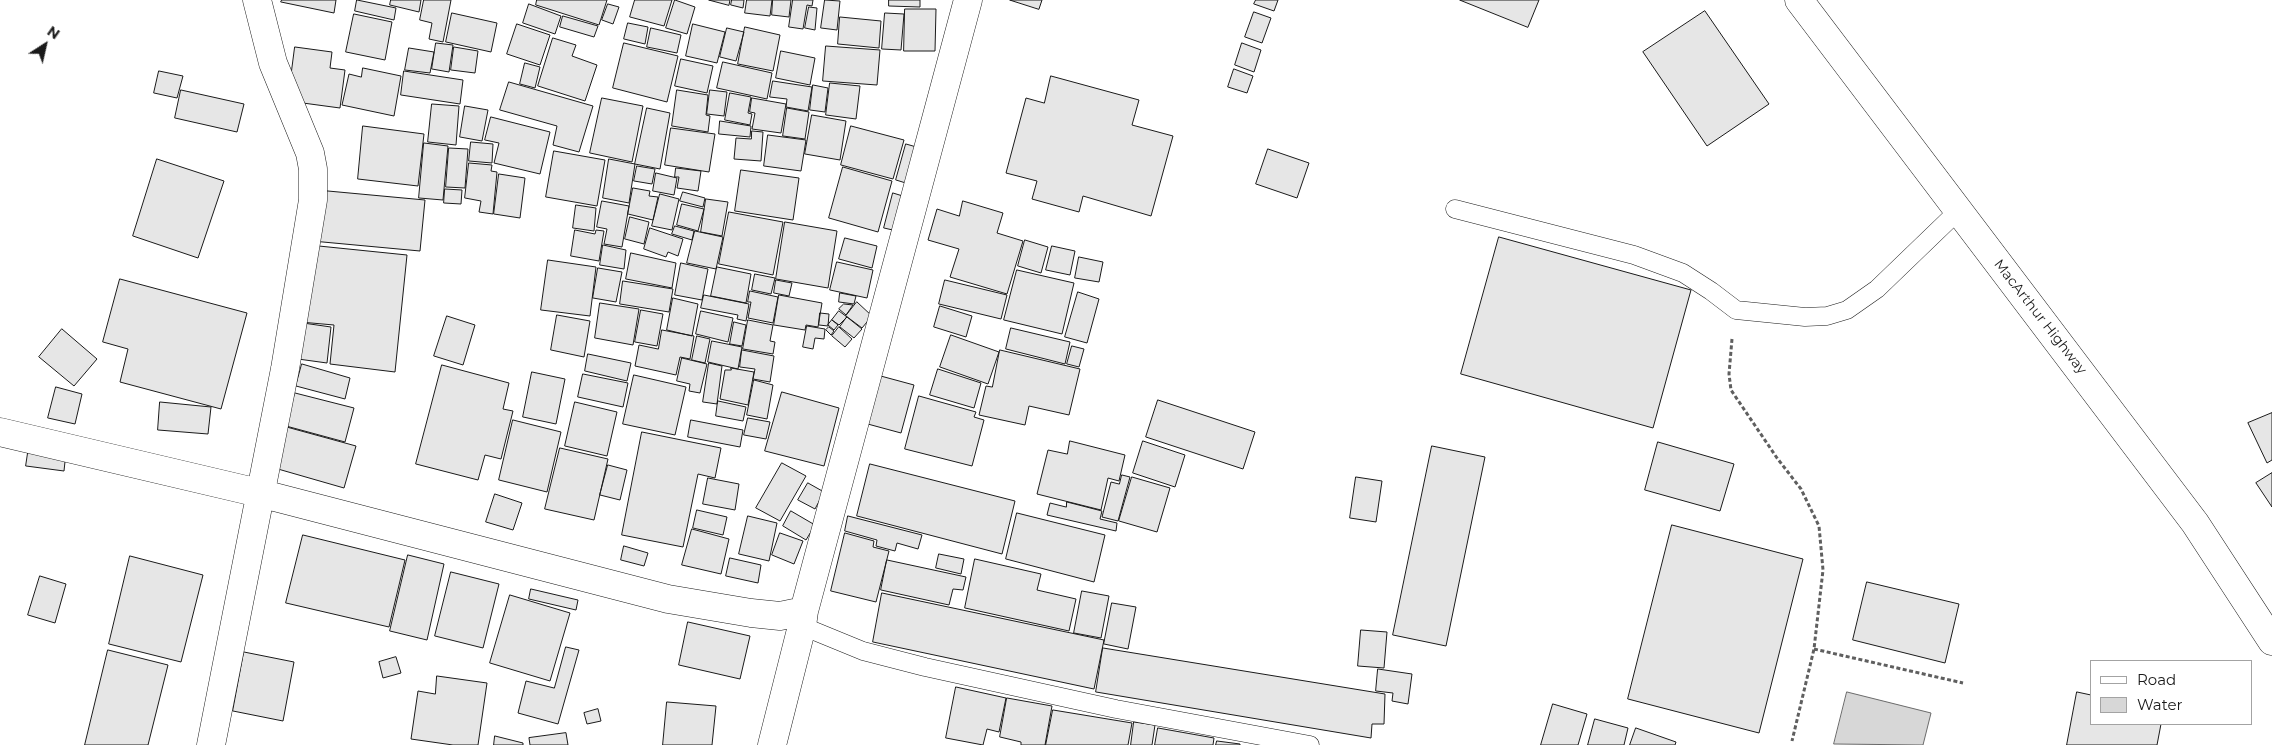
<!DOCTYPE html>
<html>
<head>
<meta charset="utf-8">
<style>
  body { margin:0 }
  #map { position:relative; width:2272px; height:745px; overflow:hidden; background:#fff; font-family:Montserrat,sans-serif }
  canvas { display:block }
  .legend { position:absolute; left:2090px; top:660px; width:162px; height:65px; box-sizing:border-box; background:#fff; border:1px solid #a3a3a3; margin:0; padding:6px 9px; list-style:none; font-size:15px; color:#1a1a1a }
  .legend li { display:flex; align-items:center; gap:10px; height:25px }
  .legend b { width:25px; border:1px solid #a3a3a3 }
  .north { position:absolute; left:20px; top:20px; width:50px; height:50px; -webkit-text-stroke:4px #fff; paint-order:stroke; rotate:35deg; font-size:14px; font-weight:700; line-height:20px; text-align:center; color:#1a1a1a }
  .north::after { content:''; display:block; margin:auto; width:18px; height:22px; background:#1a1a1a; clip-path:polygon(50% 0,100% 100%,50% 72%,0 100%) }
</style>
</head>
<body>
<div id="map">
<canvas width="2272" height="745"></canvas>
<ul class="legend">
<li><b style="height:6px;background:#fff"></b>Road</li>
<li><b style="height:14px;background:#d7d7d7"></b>Water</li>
</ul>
<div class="north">N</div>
</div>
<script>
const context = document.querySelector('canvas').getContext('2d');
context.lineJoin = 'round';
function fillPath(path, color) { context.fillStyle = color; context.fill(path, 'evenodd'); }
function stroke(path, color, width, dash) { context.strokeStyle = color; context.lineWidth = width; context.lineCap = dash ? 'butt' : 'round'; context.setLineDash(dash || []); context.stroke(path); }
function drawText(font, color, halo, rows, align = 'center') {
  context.font = font + ' Montserrat,sans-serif'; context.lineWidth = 4; context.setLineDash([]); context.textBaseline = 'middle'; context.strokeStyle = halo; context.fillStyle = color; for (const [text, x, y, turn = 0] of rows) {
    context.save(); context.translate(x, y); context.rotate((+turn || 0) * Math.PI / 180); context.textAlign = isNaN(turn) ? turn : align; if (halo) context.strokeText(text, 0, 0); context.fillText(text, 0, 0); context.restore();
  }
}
const water = new Path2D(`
  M1847,692L1931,713L1923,745L1834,744Z`);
fillPath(water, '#d7d7d7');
stroke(water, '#6a6a6a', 1);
const building = new Path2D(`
  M282,0H336L334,13L281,2Z
  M357,0L396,8L394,20L355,11Z
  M391,0H421L419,12L390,5Z
  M424,0H451L443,42L429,39L432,23L420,20Z
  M537,0H607L599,25L536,5Z
  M635,0H672L664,26L630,17Z
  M675,0L695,7L687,34L666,28Z
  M709,0H730L729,5Z
  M732,0H744L743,8L731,5Z
  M747,0H772L770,16L745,13Z
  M773,0H791L789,17L772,15Z
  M793,0H813L812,6L807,5L803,29L789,27Z
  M825,0L840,1L837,30L821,28Z
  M889,0H920V7L889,6Z
  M1010,0H1042L1039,9Z
  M1256,0H1278L1274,11L1254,4Z
  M1460,0H1539L1528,27Z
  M529,4L561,16L555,34L523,23Z
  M608,4L619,7L613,24L602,20Z
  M809,7L817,8L815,30L805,28Z
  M905,9H936L935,51H904Z
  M1705,11L1769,104L1707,146L1643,52Z
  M1254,12L1271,18L1262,43L1245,37Z
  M452,13L497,23L491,52L446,42Z
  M885,13L904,14L901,50L882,49Z
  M354,14L392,22L385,60L346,52Z
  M563,16L598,26L594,37L560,27Z
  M840,17L881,21L879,48L838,44Z
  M628,23L648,27L645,44L624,39Z
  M517,24L550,35L540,65L507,54Z
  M693,24L725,32L717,63L686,56Z
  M745,27L780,35L773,71L738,64Z
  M651,28L681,35L677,53L647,47Z
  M727,28L744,32L736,61L720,57Z
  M553,38L576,45L572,56L597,65L585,101L538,86Z
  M436,43L453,45L449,72L432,69Z
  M624,43L678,56L667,102L613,88Z
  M1242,43L1261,50L1254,72L1235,65Z
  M826,46L880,50L877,85L823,81Z
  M295,47L332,52L330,68L345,70L340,108L288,101Z
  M454,47L478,51L475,73L451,70Z
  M409,48L434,52L430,73L405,70Z
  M781,51L815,58L810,85L776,78Z
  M681,59L713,66L707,93L675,86Z
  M723,62L772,73L767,99L717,88Z
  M525,63L540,67L535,88L520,84Z
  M363,68L401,76L394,116L342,105L349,74L361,77Z
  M1234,69L1253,76L1247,93L1228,87Z
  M159,71L183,76L177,98L154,93Z
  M404,71L463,80L460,104L401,95Z
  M1051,76L1139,100L1132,125L1173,136L1151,216L1083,196L1079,212L1032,199L1037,181L1006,173L1026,98L1044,103Z
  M773,81L812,87L808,111L786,107L787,99L770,97Z
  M509,82L593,106L579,152L553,145L557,126L500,110Z
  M830,83L860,86L856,119L826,115Z
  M813,85L828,88L825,112L810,110Z
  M181,90L244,104L237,132L175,118Z
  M677,90L708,95L706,115L710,116L708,132L672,126Z
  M710,90L727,92L724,116L707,114Z
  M730,93L751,97L748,113L752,114L750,125L725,120Z
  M602,98L643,106L632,162L590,153Z
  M752,98L786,104L781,133L752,129L755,113L750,112Z
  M432,104L459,106L456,145L428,142Z
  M465,106L488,110L482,141L460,137Z
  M647,108L670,113L660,169L635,164Z
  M787,108L809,112L805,139L783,136Z
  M812,115L846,121L840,160L805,154Z
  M491,117L550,132L540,174L494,163L499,143L485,140Z
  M720,121L751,126L750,137L719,134Z
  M363,126L424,134L418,186L358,179Z
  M851,126L904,140L893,179L841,165Z
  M671,128L715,134L709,172L665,165Z
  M752,131L763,132L761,161L734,159L736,138L751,139Z
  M768,135L806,140L801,171L764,166Z
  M471,142L493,144L492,163L469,161Z
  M424,143L448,146L443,200L419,198Z
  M906,144L920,148L909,184L896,180Z
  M449,148L468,149L465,188L446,187Z
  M1268,149L1309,163L1297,198L1256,184Z
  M554,151L605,160L597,206L546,197Z
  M157,159L224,181L198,258L133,236Z
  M609,159L635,164L629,203L603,198Z
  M469,163L492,165L491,171L497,172L493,214L479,212L481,201L465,198Z
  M637,166L655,169L652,184L634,181Z
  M843,167L892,181L878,232L829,218Z
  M676,168L701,171L698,191L677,188L679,177H675Z
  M741,170L799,178L793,220L735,211Z
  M656,173L677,178L674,195L653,191Z
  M499,174L525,178L520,218L494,214Z
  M633,188L650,191L649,196L658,197L653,220L628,214Z
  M445,189L462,190L461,204L444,203Z
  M317,190L425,200L420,251L312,241Z
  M683,192L705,198L703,207L680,201Z
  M893,193L906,197L897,231L884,228Z
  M660,194L679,199L672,230L652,226Z
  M706,199L728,202L722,236L701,232Z
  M602,201L629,206L622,247L604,244L607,229L597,227Z
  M963,201L1003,213L997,233L1023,241L1007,294L950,277L959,249L928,240L937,209L959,216Z
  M682,204L704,209L698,231L677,225Z
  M576,205L596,208L594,231L573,228Z
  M729,212L783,222L773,275L719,264Z
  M630,217L649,222L644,244L625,239Z
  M785,222L837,231L828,288L776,279Z
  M675,226L694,231L692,240L672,234Z
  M650,228L683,239L678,256L668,252L666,257L644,249Z
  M575,230L595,234L596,230L604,231L599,261L571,256Z
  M695,231L723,237L716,269L687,263Z
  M1499,237L1691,290L1653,428L1461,374Z
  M845,238L877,246L872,268L839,259Z
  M1025,240L1048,247L1041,273L1018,266Z
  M309,245L407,255L395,372L330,364L334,325L300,322Z
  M603,245L626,250L624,269L600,265Z
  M1052,246L1075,251L1070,275L1046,270Z
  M631,253L676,263L672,288L626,279Z
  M1079,257L1103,262L1099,282L1075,278Z
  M548,260L596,267L590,316L541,310Z
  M837,262L873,270L867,298L830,290Z
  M681,263L708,269L702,300L675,295Z
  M717,267L751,274L746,303L711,296Z
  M598,268L622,272L616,302L593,298Z
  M1017,270L1074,283L1062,334L1004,320Z
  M755,274L775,278L771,294L752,290Z
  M120,279L247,313L221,409L120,382L128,349L103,342Z
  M776,280L792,283L789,296L774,293Z
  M945,280L1007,295L1001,319L939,304Z
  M623,281L673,289L669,312L620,304Z
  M750,291L778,297L773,323L748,318L751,302H748Z
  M1078,292L1099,299L1087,343L1065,337Z
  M840,293L856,296L854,304L839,302Z
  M704,295L749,304L746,321L737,319L738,315L701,308Z
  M779,295L822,303L818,327L806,325L805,330L774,325Z
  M673,298L698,304L692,336L667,330Z
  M857,302L872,316L862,328L846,316Z
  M600,303L639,309L633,345L595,338Z
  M844,304L853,305L846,315L839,309Z
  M940,306L972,316L966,337L934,327Z
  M641,310L663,314L657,346L635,342Z
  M701,311L733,318L728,342L696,334Z
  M839,311L847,317L839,325L832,320Z
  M820,313L829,314L828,326L819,325Z
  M557,315L590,321L584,357L551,350Z
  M447,316L475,325L463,365L434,356Z
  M847,317L862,329L854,338L840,327Z
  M748,320L773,325L770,341L775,342L773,354L743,349Z
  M832,320L838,325L834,330L828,325Z
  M734,322L746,325L742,346L730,344Z
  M303,323L331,327L327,363L298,359Z
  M807,326L825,329L824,339L815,338L813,349L803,347Z
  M829,327L834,331L831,335L826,330Z
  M839,327L852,339L845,347L832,336Z
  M1011,328L1070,342L1065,364L1006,349Z
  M62,329L97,359L74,386L39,357Z
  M662,330L694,336L690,359L680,357L676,375L635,366L639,345L658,349Z
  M951,335L999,352L988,384L940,367Z
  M697,336L710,339L705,363L692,360Z
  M712,341L742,347L738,369L708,362Z
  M1072,346L1084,349L1079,367L1067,364Z
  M742,350L774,356L770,382L753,379L755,369L740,367Z
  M1000,350L1080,369L1069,415L1029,406L1025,425L979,415L986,386L992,387Z
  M588,354L631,363L627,381L585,371Z
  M682,358L707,364L700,393L689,391L690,384L677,381Z
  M709,363L722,366L717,404L703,402Z
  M302,364L350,378L345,399L296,386Z
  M442,365L509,383L503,409L513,411L501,459L485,455L478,480L416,464Z
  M731,368L754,372L748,405L720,399L725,370H731Z
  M938,369L981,383L974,408L930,395Z
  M532,372L565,379L556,424L523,417Z
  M583,374L628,383L623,407L578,397Z
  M634,375L686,387L675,435L623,424Z
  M877,375L914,385L901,433L864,423Z
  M754,380L773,385L767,419L747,415Z
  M56,387L82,394L75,424L48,418Z
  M782,392L839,408L824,466L765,451Z
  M295,393L354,408L345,442L286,426Z
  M919,396L976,412L974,417L984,420L972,466L905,449Z
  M1158,400L1255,432L1243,469L1146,437Z
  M718,401L746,407L743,421L716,416Z
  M160,402L211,407L208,434L158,430Z
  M575,402L617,412L607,456L565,446Z
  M2272,413V460L2267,463L2248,423Z
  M748,418L770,422L766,439L744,435Z
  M513,420L561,432L547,492L499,480Z
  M691,420L743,430L740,447L688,437Z
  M283,426L356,446L344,488L271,467Z
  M642,432L721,448L715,478L698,474L683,547L622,535Z
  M1070,441L1125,455L1119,481L1108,478L1101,510L1037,494L1048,450L1067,454Z
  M1143,441L1185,455L1175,487L1133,473Z
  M1658,442L1734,464L1720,511L1645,490Z
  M29,446L66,452L64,471L26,466Z
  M1432,446L1485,457L1446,646L1393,635Z
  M560,448L608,459L594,520L545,509Z
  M782,463L806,476L780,521L756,508Z
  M870,464L1015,501L1002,554L857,516Z
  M608,465L627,470L620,500L600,495Z
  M2272,473V507L2256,483Z
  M1122,475L1130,477L1118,521L1102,517L1111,482L1119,484Z
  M1132,477L1170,488L1157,532L1119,521Z
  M1356,477L1382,481L1376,522L1350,518Z
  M708,478L739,484L735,510L703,504Z
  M808,483L824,492L815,509L798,500Z
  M495,494L522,503L513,530L486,522Z
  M1067,502L1102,511L1100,519L1117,523L1116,531L1047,515L1050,503L1066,507Z
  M697,510L727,517L723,535L693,528Z
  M791,511L815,525L806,540L783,526Z
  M1017,513L1105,535L1094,582L1006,559Z
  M748,516L777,523L769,561L739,554Z
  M848,516L922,535L918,549L897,543L895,551L876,546L877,540L845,531Z
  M1672,525L1803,559L1759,733L1628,699Z
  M692,529L729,539L721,574L682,565Z
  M780,533L803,541L794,564L772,555Z
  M845,533L874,541L873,547L889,551L876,602L831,591Z
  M303,535L405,560L389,627L286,603Z
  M624,546L648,553L644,566L621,560Z
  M939,554L964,559L961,574L936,568Z
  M408,555L444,564L427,640L390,631Z
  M130,556L203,575L181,662L109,644Z
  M730,558L761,565L758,583L726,576Z
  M975,559L1041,574L1037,590L1076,599L1069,631L965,608Z
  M887,560L966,577L963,590L953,589L949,605L881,590Z
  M451,572L499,584L483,648L435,636Z
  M40,576L66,584L55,623L28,615Z
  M1867,582L1959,604L1945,663L1853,640Z
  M531,589L578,600L576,610L529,599Z
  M1082,591L1109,596L1101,638L1074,633Z
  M882,593L1104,640L1094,689L873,642Z
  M510,595L570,613L550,681L490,663Z
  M1112,603L1136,607L1128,649L1104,644Z
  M688,622L750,636L740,679L679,665Z
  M1361,630L1387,632L1384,668L1358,666Z
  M566,647L579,650L558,724L518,713L526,681L554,688Z
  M1103,648L1385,694L1384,724H1372L1371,738L1096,692Z
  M108,650L168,665L148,745H85Z
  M244,652L294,662L283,721L233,711Z
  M396,657L401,673L383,678L379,662Z
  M1378,669L1412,674L1408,704L1392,701L1393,693L1376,691Z
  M437,676L487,683L478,745H453L411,739L418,691L435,694Z
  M956,687L1006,698L999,732L987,729L983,745L946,738Z
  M2077,692L2091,695V724H2161L2157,745H2067Z
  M1007,698L1052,706L1045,745H1021V742L1000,737Z
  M667,702L716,706L712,745H663Z
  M1553,704L1587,714L1578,745H1541Z
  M598,709L601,721L587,724L584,713Z
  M1053,710L1132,723L1128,745H1046Z
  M1595,719L1628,728L1624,745H1588Z
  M1134,722L1155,725L1152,745H1131Z
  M1158,728L1214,738L1213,745H1155Z
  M1636,728L1676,742L1675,745H1630Z
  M566,733L568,745H530L529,738Z
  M495,736L523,743V745H494Z
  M1217,741L1240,744V745H1216Z`);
fillPath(building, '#e6e6e6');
stroke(building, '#1a1a1a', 1);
const service = new Path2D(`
  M1455,209L1634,255L1683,273L1711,291L1736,310L1805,317L1827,316L1847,310L1877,289L1958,211
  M802,626L863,651L925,667L1116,709L1310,745`);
const minor = new Path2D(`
  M0,432L259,493L668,599L751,613L780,616L804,611
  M211,745L285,369L313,200V169L310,153L273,63L257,0
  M772,745L802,626L804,611L968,0`);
const trunk = new Path2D(`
  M1799,0L2195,523L2272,641`);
stroke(service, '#1a1a1a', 19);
stroke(minor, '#1a1a1a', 29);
stroke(trunk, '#1a1a1a', 29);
stroke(new Path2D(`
  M1732,339L1729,374L1731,390L1777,458L1801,489L1819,526L1823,570L1814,649L1792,741
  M1814,649L1963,683`), '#5f5f5f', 3, [4, 2.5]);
stroke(service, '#fff', 18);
stroke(minor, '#fff', 28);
stroke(trunk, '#fff', 28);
drawText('14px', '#1a1a1a', '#fff', [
  ["MacArthur Highway",2040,317,52]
]);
</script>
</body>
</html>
